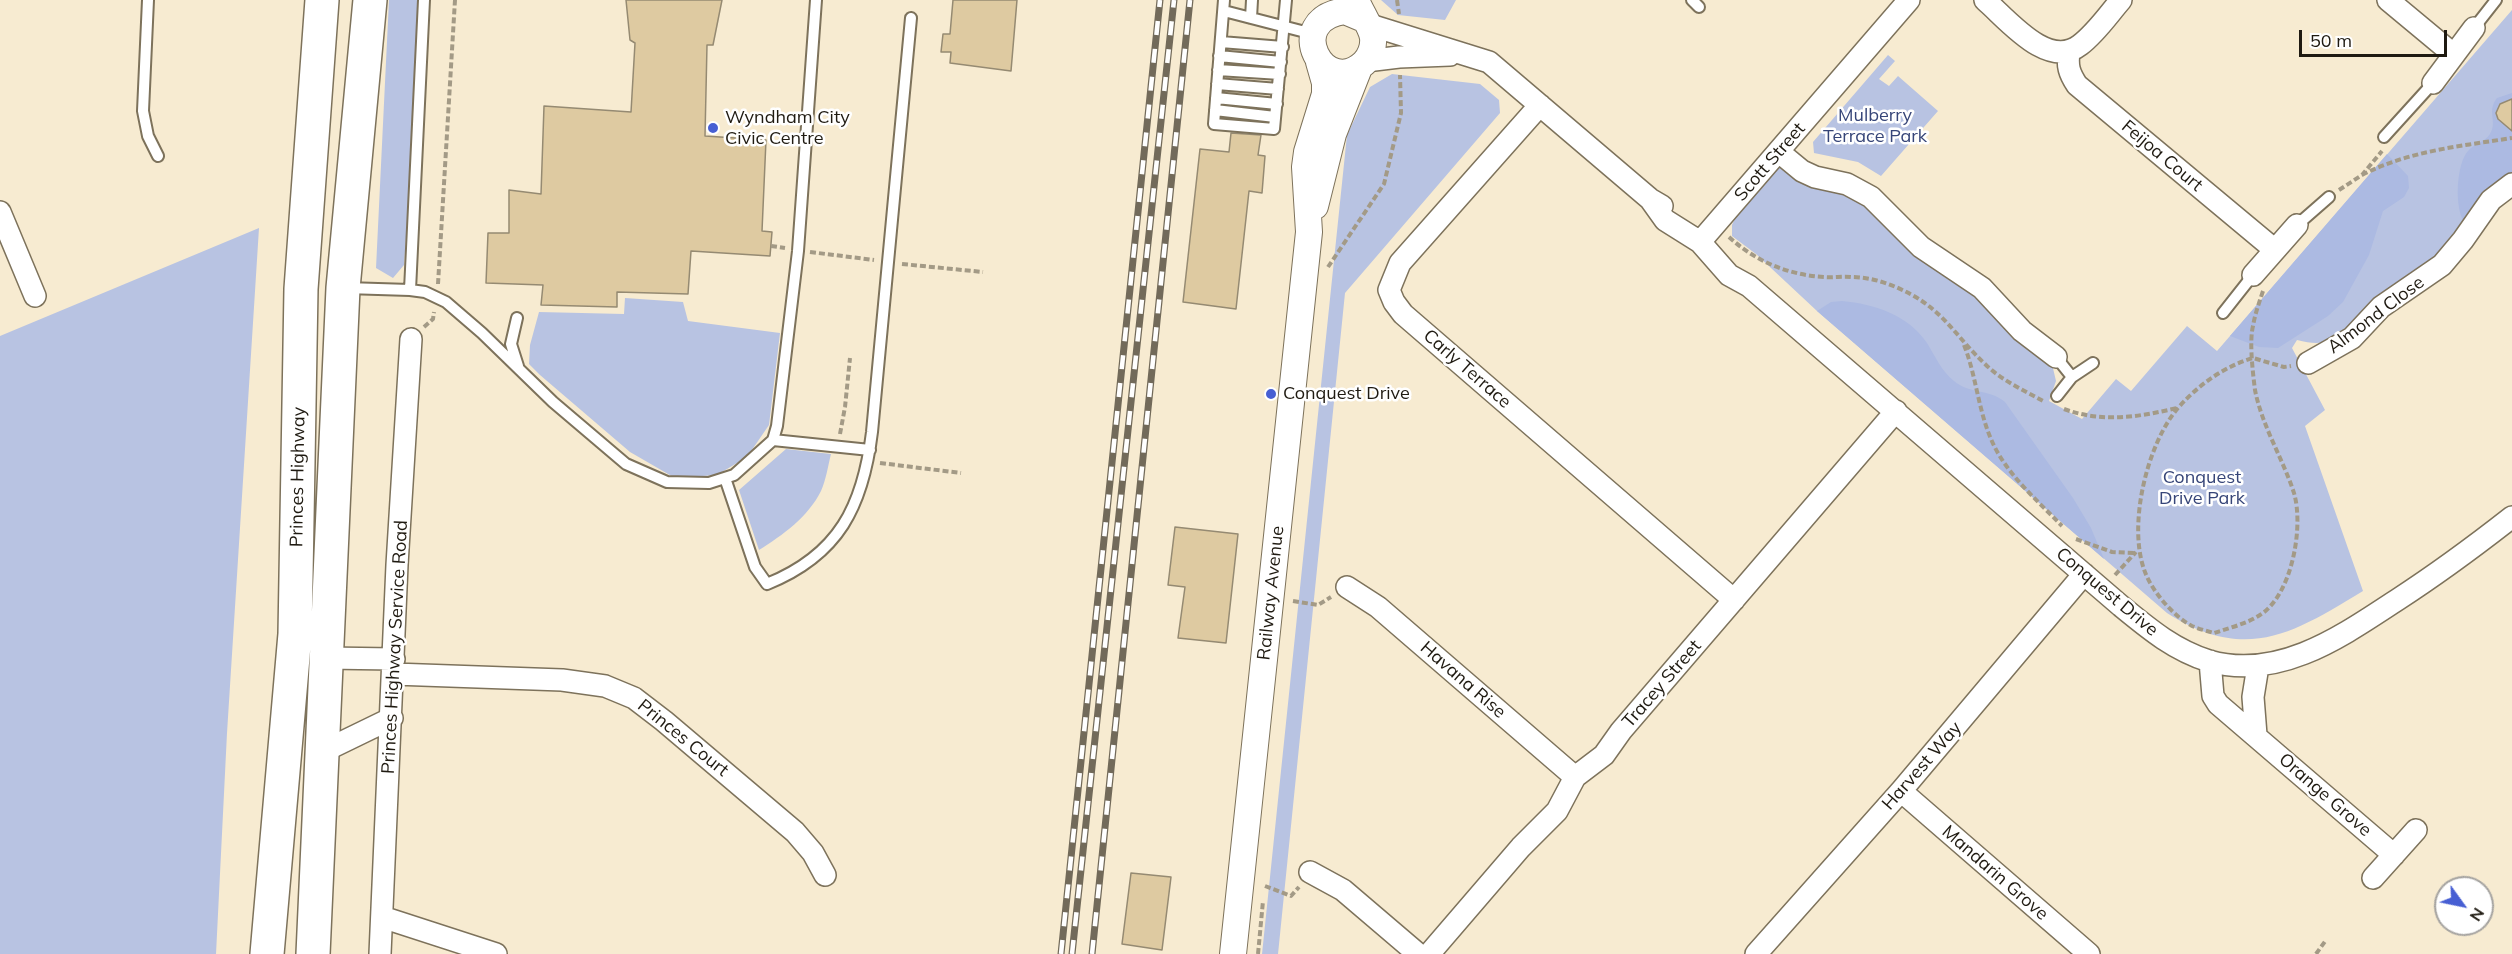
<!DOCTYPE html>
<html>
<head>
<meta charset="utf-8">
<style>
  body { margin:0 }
  #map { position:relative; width:2512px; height:954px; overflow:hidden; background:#f7ebd1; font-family:Mulish,sans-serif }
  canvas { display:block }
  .north { position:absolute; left:2434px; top:876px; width:60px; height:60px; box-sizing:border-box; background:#fff; border:2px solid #a5a3a0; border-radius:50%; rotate:123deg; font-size:16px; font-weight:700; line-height:24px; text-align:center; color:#1f1a11 }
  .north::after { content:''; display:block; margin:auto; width:21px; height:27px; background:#475fd3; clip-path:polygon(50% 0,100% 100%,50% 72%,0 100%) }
  .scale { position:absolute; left:2299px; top:30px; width:148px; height:27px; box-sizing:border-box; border:3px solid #1f1a11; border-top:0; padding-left:8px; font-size:18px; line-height:21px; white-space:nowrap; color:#1f1a11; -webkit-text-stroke:4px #fff; paint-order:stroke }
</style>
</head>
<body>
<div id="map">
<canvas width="2512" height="954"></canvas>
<div class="north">N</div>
<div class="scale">50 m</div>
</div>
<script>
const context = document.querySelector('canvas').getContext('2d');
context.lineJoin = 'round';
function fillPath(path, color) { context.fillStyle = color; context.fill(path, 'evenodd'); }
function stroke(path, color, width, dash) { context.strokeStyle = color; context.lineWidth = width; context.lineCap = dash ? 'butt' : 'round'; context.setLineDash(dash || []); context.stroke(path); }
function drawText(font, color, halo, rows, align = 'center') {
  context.font = font + ' Mulish,sans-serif'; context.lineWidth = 5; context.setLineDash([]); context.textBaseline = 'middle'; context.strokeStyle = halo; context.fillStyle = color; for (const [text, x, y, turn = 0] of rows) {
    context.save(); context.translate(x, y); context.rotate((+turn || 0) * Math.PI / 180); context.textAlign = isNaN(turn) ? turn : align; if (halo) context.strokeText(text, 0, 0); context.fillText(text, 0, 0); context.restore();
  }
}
fillPath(new Path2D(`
  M389,0H423L404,265L393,278L376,268Z
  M1381,0H1456L1445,20L1398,15Z
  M2512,10V176L2436,260L2342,334C2326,344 2317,345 2297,340L2292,348L2325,410L2305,426L2363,591C2292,634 2246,663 2167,613L1817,311L1756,254L1732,236V225L1736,216L1778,168L1782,167L1862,199L1956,277L2052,364L2056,381L2049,401L2082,419L2116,379L2131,391L2187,326L2217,351Z
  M1888,55L1895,61L1879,79L1889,86L1898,76L1938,111L1881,176L1858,162L1814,153L1813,142Z
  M1392,74L1480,84L1499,100L1500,113L1345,293L1278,954H1262L1347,135L1370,87Z
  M259,228L227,733L216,954H0V336Z
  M625,298L683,302L688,321L780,333L769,425L747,457L717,475L675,478L630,452L540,375L529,364L530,345L539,312L624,314Z
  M786,449L831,454C828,466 826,480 821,491C808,517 783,535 759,550L739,490Z`), '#b8c3e2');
fillPath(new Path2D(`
  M2512,93V176L2465,223C2454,210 2456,164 2468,151C2474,144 2485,142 2490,134C2498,121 2486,112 2497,98Z
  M2387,154L2408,176L2409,188L2404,197L2383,211L2369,255L2343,302L2328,316L2278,348L2259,347L2230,336Z
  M1842,301C1875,304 1908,315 1927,343C1935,356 1942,372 1954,381C1969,394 1990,389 2005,402L2073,498L2091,528L2104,559L1817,311L1831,302Z`), '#acbae2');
const building = new Path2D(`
  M626,0H722L713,45H707L705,136L766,140L762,231L772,232L770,256L691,251L688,294L617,292V307L541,305L543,285L486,283L488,233H509V190L541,194L544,106L631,112L635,43L630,40Z
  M953,0H1017L1011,71L950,63L951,52H941L943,34H950Z
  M2512,99V131L2498,119L2496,113L2500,104Z
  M1231,133L1261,135L1258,155L1265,156L1262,193L1249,191L1236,309L1183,302L1200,149L1229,152Z
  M1175,527L1238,534L1226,643L1178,638L1185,587L1168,585Z
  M1131,873L1171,877L1162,950L1122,944Z`);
fillPath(building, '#decaa1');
stroke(building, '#958a72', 1.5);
const service = new Path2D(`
  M148,0L143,111L148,136L158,156
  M1224,0L1214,124L1274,129L1286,0
  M1692,0L1699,7
  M1224,11L1313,34
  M1251,18L1252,0
  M2474,28L2496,0
  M1221,42L1283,47
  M1219,56L1281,62
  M1218,70L1280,74
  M1217,84L1278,89
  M1216,98L1277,104
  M1215,110L1275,117
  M2384,137L2433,83
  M2297,225L2329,197
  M346,288L410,290L425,292L446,302L482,333L553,402L626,464L667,482L709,483L734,475L773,440L777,426L798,251L816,0
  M410,290L424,0
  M2223,313L2253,275
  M517,318L511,344L518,366
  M2056,357L2072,377
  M2057,396L2072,377L2093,363
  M773,440L870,450
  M725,478L755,567L767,584C839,555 863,506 872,432L911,18`);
const minor = new Path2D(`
  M1985,0C2008,20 2048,70 2080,45C2096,33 2108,15 2121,0
  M2388,0L2453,54
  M1367,24L1489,62L1650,199L1662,206
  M2069,52C2067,66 2069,73 2077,85L2275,250
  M1366,61L1399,57L1450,55
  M2433,83L2474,28
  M1540,105L1400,263L1389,290L1394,302L1403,314L1734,600
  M1779,152L1802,171L1815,177L1847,184L1871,197L1921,247L1982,288L2022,331L2056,357
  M1650,199L1665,220L1700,242L1729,275L1749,286L2121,606C2149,629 2174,650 2209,661C2279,681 2342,636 2397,600C2437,574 2475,546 2512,517
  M0,212L35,296
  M1700,242L1909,0
  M2253,275L2297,225
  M2308,363L2352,338L2381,307L2442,265L2463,240L2491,200L2512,184
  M1347,587L1378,607L1575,777
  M326,658L394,659
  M2210,661L2213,696L2218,704L2394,855
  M394,674L562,680L605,686L634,698L664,721L795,832L813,853L825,875
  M2256,735L2253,697L2258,666
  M322,752L392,718
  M1901,791L2089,954
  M1310,872L1343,890L1418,954
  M2373,878L2416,830
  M382,917L496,954
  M380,954L397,565L411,339
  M1429,954L1521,847L1557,811L1575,777L1604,755L1621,731L1896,411
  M1756,954L1901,791L2084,574`);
const tertiary = new Path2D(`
  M1356,0C1360,11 1372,28 1373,38C1374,47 1370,57 1364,63C1325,100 1281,20 1345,11L1364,19
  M1315,206L1333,134L1359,68
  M1233,954L1309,232L1305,167L1307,152L1325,94V83L1319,62`);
const trunk = new Path2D(`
  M267,954L295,634L301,289L322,0
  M313,954L343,288L370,0`);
stroke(service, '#7d725b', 14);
stroke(minor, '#7d725b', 24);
stroke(tertiary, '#7d725b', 28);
stroke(trunk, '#7d725b', 36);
stroke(new Path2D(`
  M1397,0L1399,14
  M2362,175C2408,151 2461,146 2512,138
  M2339,190L2362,175L2382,151
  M1729,237C1755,261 1788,275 1824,277C1833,278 1842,276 1851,277C1873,277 1894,285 1912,295C1945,313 1959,340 1985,364C2001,380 2023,390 2043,401
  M771,246L785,248
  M810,252L874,260
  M902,264L983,272
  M1328,267L1384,184L1401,113L1400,75
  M438,284L455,0
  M2263,291C2259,303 2255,314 2253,326C2249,342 2253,374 2255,390C2262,426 2283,459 2294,493C2304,527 2292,595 2260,615C2246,624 2229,628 2214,633C2207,631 2199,629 2192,626C2173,616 2152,591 2145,572C2127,526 2147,444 2178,408C2198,385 2225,366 2253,358L2284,367L2291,366
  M424,327L433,319L434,312
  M1964,345C1976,375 1978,409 1991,439C2005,473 2037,500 2062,526
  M2064,409C2102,423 2139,417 2177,408
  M840,434L845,407L850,358
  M880,463L961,473
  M2076,539L2112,552L2136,553
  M2115,575L2136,552
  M1293,601L1318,605L1331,597
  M1265,886L1291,896L1299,887
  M1258,954L1263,901
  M2316,954L2326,940`), '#a39a86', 4, [6, 3]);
stroke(service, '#fff', 10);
stroke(minor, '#fff', 21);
stroke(tertiary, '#fff', 26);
stroke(trunk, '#fff', 33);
const rail = new Path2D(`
  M1061,954L1160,0
  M1072,954L1174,0
  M1092,954L1190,0`);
stroke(rail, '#726a5a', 7);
stroke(rail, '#fff', 4.5, [14]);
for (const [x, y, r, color] of [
  [713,128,6,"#475fd3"],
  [1271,394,6,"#475fd3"]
]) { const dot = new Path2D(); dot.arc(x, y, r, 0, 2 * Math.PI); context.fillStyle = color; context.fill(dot); stroke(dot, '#fff', 2); }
drawText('18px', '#364578', '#fff', [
  ["Mulberry",1875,116],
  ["Terrace Park",1875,137],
  ["Conquest",2202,478],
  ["Drive Park",2202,499]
]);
drawText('18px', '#1f1a11', '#fff', [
  ["Wyndham City",725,118],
  ["Civic Centre",725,139],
  ["Conquest Drive",1283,394]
], 'left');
drawText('18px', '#1f1a11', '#fff', [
  ["Feijoa Court",2162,156,40],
  ["Scott Street",1770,162,-49],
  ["Almond Close",2376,315,-37],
  ["Carly Terrace",1467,369,41],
  ["Princes Highway",298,477,-89],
  ["Conquest Drive",2107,592,40],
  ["Railway Avenue",1271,593,-84],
  ["Princes Highway Service Road",395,647,-87],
  ["Havana Rise",1463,680,41],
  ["Tracey Street",1662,684,-49],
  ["Princes Court",683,738,39],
  ["Harvest Way",1922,766,-49],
  ["Orange Grove",2325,795,41],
  ["Mandarin Grove",1995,873,41]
]);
</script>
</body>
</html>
